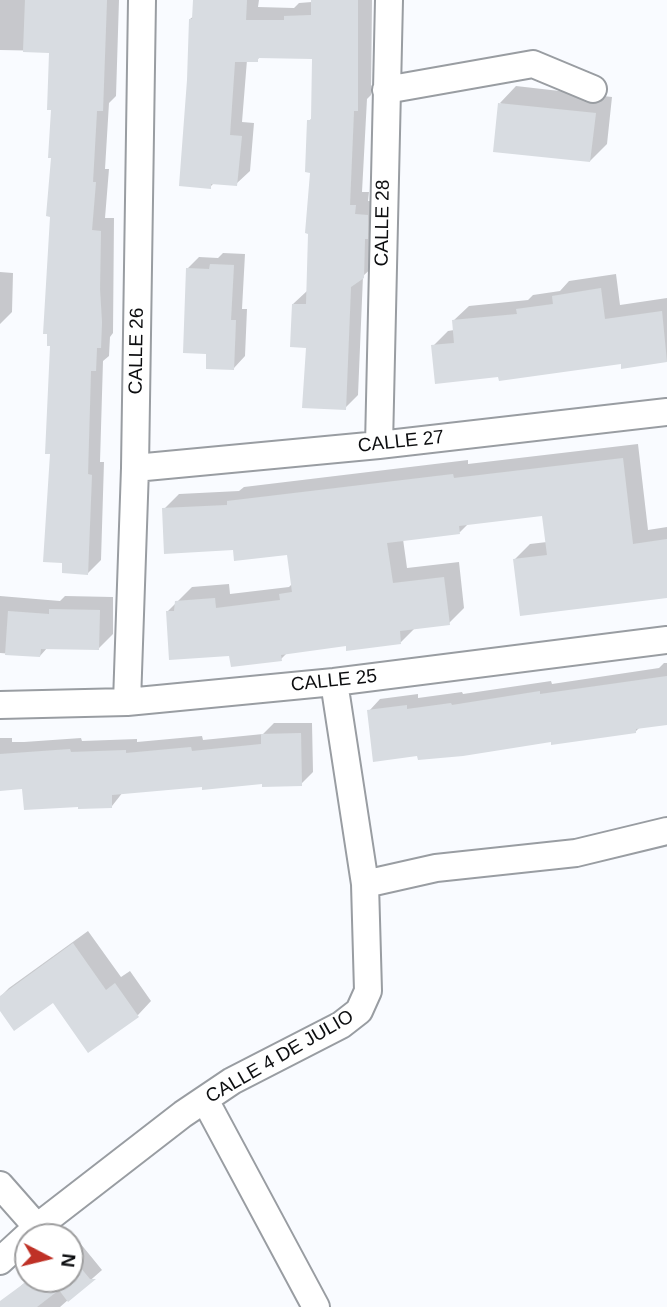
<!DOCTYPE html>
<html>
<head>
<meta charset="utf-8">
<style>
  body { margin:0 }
  #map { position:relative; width:667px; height:1307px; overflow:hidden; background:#f9fbff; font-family:Arial,sans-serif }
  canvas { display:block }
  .north { position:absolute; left:14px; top:1223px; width:70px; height:70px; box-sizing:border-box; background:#fff; border:2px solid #9e9e9f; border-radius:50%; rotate:97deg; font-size:19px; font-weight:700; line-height:28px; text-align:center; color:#0c0d0f }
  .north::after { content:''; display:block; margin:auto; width:24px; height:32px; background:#bf3126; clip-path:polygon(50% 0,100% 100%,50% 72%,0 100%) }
</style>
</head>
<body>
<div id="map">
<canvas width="667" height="1307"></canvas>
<div class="north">N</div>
</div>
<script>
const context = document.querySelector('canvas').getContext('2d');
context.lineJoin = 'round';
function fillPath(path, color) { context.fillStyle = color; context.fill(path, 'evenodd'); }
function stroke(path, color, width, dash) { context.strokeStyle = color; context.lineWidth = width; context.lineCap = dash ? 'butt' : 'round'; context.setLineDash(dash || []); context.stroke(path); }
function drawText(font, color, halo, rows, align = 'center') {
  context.font = font + ' Arial,sans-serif'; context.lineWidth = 5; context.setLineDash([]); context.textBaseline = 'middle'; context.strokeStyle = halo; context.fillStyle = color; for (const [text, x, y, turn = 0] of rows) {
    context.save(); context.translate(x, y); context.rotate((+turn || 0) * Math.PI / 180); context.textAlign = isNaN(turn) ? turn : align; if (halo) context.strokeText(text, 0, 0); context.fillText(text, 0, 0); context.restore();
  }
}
fillPath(new Path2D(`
  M0,0H119L116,96L109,103L105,169H109L105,218H114L113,333L110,337L109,356L103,361L100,462H104L101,560L88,573L52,453L53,108L51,51L0,50Z
  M195,0H259L258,7L294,8L299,3L312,2V0H372L371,95L367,99L362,192H369L368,201L381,202L377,263L363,276L358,395L345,408L307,346L293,304L307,291L312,171L309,121L313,117L314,57L261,56L257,60H247L242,122L254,123L250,171L236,184L215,182L210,187L189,80L190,19L194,16Z
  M516,86L612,97L607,144L590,161L500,103Z
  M223,253L245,254L242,309H247L245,356L234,368L187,269L199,257L218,258Z
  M0,272L13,273L12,312L0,324Z
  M616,274L620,305L667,298V361L623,367L622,362L500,375L433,346L448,331L454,330L453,321L469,306L528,300L533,295L560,291L569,281Z
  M638,444L648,530L667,527V596L515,559L530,544L547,542L544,514L469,523L460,532L403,539L407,568L459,562L464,608L449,623L416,627L401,642L347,644L288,652L281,659L231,654L167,612L192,587L229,584L230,594L289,587L293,583L289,553L234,549L164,509L179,494L239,491L244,487L468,460V464Z
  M0,596L60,601L65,596L113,597V634L99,648L48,647L40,656L0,653Z
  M664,663H667V723L641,726L636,731L552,740L369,711L380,699L418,694V698L462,692L463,694L551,681L552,684L659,668Z
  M274,723H312L313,772L301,784L264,782L204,785L123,792L112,806L24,787L0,789V738H12V742H24L81,738L82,741L137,739V742L202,736L203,740L263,734Z
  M88,931L121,977L130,971L151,1001L138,1015L53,1000L0,1008V997L9,988Z
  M80,1243L102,1270L60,1307H2V1302L29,1279H70V1251Z`), '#0003');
fillPath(new Path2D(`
  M25,0H107L103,111H97L93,182H96L92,230L101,231L100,289L102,322L101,348H97L96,371H91L88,474L92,475L88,575L62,573V563L43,562L50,454H45L50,346H47V334H43L50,217L46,216L51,158H48L51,110H47L49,53L23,52Z
  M193,0H247L246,20H284V16L311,15V0H358V111H354L350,205H356L355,214L368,215V239H365L364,278L351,287L346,410L302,408L306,348L290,347L292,304H306L308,234L305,233L310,173L305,172L307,120H311L312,59L258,58V62H235L230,135L242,136L237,186L211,184V189L179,186L187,80L189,19H192Z
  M498,103L596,113L590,162L493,152Z
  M210,264L234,265L231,320H236L234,370L206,369V354L183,353L186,268L209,269Z
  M601,288L605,319L662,311L667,362L621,369V364L499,381L498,377L435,384L431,345L454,343L452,320L517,314L516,309L553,304L552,296Z
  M623,458L633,544L667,539V598L520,616L513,559L547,555L542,516L459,526L460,534L387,543L393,583L444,577L450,625L400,631L401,644L346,651V646L281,655L282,661L231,667L229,656L169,660L166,611H174L175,601L215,598L216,608L280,600L279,594L292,592L287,555L234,561L233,550L164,554L162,508L227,505V501L453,474L454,478Z
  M49,609L100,610L99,650L41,649L40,657L5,655L8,611L49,614Z
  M667,676V725L636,729V733L551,745V742L463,756L418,760L417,756L373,762L367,710L407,705V709L451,703L452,705L540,691V694Z
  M301,733L302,786L262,787V784L202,790V787L112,795V808L78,809V807L24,810L22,789L0,791V754L70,749L71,752L126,750V753L191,747L192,751L261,744V734Z
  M73,943L106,990L115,983L139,1017L88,1053L53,1003L14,1031L0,1011V996Z
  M70,1255L90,1279H96L68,1302L59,1290L37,1307H0V1301L30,1279H70Z`), '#d8dce1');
const minor = new Path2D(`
  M386,90L533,64L593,89
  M379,445L389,0
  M135,468L379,445L667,412
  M127,702L135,468L142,0
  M0,705L127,702L334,682L667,640
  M365,884L436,868L576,853L667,831
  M205,1100L316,1307
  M0,1185L37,1227
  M0,1261L37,1227L183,1114L232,1081L341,1025L359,1011L368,991L365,884L334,682`);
stroke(minor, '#999da2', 30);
stroke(minor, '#fff', 26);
drawText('19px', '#0c0d0f', '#fff', [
  ["CALLE 28",383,223,-89],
  ["CALLE 26",137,351,-89],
  ["CALLE 27",401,442,-6],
  ["CALLE 25",334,681,-6],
  ["CALLE 4 DE JULIO",280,1057,-30]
]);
</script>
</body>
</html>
